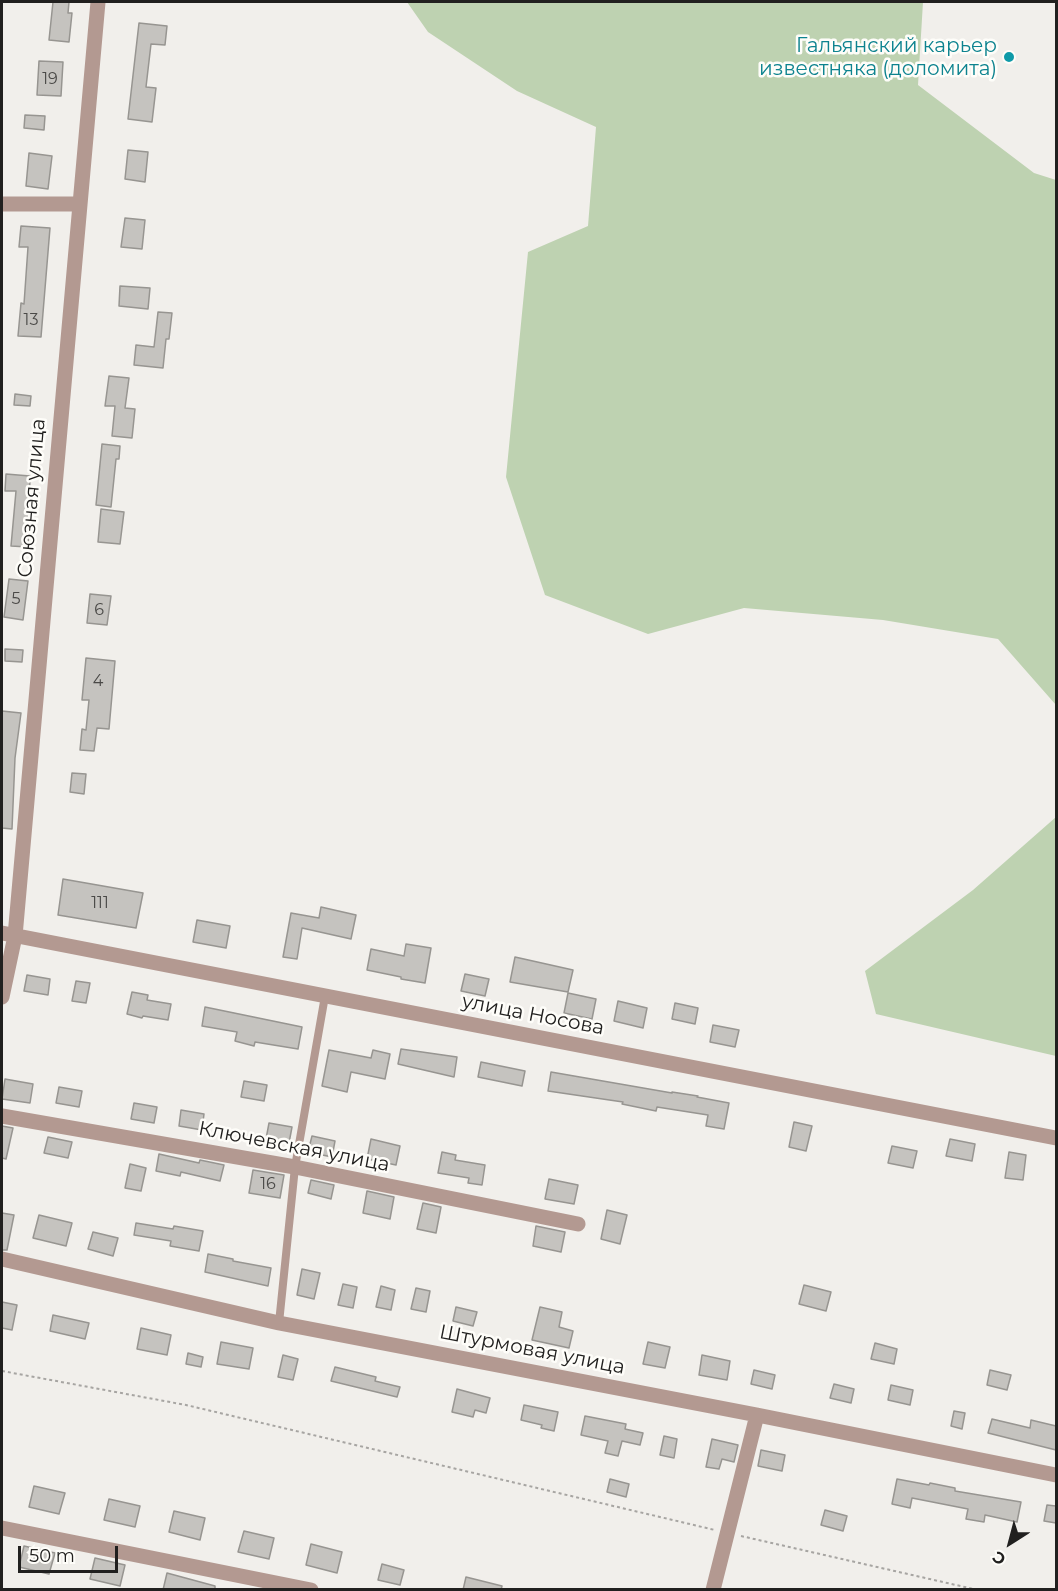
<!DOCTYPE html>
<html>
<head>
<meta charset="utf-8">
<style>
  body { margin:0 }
  #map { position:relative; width:1058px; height:1591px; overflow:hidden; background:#f1efeb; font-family:Montserrat,sans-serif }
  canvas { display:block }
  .frame { position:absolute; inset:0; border:3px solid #21201f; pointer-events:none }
  .north { position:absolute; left:980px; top:1513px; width:60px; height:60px; -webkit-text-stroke:4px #fefdf9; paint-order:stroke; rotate:216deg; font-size:16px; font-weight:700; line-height:24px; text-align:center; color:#21201f }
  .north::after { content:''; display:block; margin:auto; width:21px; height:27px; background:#21201f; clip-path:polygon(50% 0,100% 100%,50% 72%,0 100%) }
  .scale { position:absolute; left:18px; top:1546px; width:100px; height:27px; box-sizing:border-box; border:3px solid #21201f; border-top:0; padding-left:8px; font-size:18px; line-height:21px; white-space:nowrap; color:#21201f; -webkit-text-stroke:4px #fefdf9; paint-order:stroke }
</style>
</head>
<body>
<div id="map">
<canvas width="1058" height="1591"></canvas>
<div class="frame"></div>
<div class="north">С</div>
<div class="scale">50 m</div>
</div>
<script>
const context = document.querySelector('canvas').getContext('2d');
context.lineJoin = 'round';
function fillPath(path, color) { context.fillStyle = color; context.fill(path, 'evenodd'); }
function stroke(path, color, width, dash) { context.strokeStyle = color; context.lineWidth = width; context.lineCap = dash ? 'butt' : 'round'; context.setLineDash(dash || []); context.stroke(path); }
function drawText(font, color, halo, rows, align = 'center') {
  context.font = font + ' Montserrat,sans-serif'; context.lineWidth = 5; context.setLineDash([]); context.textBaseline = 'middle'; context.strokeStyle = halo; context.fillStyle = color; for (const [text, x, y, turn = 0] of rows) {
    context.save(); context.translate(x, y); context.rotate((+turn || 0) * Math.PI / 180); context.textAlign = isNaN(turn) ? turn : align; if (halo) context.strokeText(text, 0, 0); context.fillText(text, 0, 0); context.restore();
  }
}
fillPath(new Path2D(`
  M407,2H923L918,85L1034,173L1056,180V705L998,639L883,620L744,608L648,634L545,595L506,477L528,252L588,226L596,127L517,91L428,32Z
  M1056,817V1056L876,1014L865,971L973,890Z`), '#bed2b1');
const building = new Path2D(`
  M53,2H69L68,13H72L69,42L49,40Z
  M139,23L167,26L165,45L151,44L146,87L156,88L152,122L128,119Z
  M39,61L63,62L61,96L37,95Z
  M25,115L45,116L44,130L24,128Z
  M128,150L148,152L145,182L125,179Z
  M29,153L52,156L48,189L26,186Z
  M125,218L145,220L142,249L121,247Z
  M21,226L50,228L41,337L18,336L21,303L24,304L28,247H19Z
  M120,286L150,288L148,309L119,306Z
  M158,312L172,313L169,339H166L163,368L134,365L136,345L154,347Z
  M109,376L129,378L125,408L135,409L132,438L112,436L115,406H105Z
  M15,394L31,396L30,406L14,405Z
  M102,444L120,446L119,459H116L111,507L96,505Z
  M6,474L30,476L28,547L11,546L16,491H5Z
  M101,509L124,512L120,544L98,542Z
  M9,579L28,581L23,620L4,617Z
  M90,594L111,596L107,625L87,623Z
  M5,649L23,650L22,662L5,661Z
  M86,658L115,661L109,729L97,728L94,751L80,750L82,729L86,730L89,700H82Z
  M2,711L21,713L15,758L12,829L2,828Z
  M72,773L86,774L84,794L70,792Z
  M63,879L143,893L136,928L58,915Z
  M321,907L356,915L351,939L302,928L297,959L283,957L291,913L319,918Z
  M197,920L230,926L226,948L193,942Z
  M406,944L431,948L425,983L401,979V977L367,970L371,949L404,956Z
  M515,957L573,970L568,992L510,982Z
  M465,974L489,979L485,996L461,991Z
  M27,975L50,979L48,995L24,991Z
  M76,981L90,983L86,1003L72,1001Z
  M132,992L148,995L147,1000L171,1004L168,1020L143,1016L142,1018L127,1014Z
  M568,993L596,999L592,1019L564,1013Z
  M618,1001L647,1008L643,1028L614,1021Z
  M675,1003L698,1008L695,1024L672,1019Z
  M205,1007L302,1027L298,1049L255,1042L254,1046L235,1041L237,1032L202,1026Z
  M713,1025L739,1030L735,1047L710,1042Z
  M401,1049L457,1057L454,1077L398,1064Z
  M329,1050L371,1058L373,1050L390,1054L385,1079L351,1072L347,1092L322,1086Z
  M481,1062L525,1071L522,1086L478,1077Z
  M551,1072L672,1093V1092L698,1096L697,1097L729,1103L724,1129L706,1126L708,1115L657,1107L656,1111L622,1104L623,1102L548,1091Z
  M5,1079L33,1084L30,1103L2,1099Z
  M244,1081L267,1085L264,1101L241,1097Z
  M59,1087L82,1091L79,1107L56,1103Z
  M134,1103L157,1107L154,1123L131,1119Z
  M181,1110L204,1114L202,1130L179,1126Z
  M794,1122L812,1126L806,1151L789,1147Z
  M269,1123L292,1127L289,1143L266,1139Z
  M2,1126L13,1128L6,1159L2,1158Z
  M312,1136L335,1141L332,1157L308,1152Z
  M48,1137L72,1142L68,1158L44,1153Z
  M371,1139L400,1146L396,1165L367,1159Z
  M950,1139L975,1144L972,1161L946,1156Z
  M892,1146L917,1151L913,1168L888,1163Z
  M442,1152L456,1155L455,1160L485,1165L482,1185L468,1183L469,1178L438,1173Z
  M1009,1152L1026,1155L1023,1180L1005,1178Z
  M159,1154L199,1163L200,1160L224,1165L220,1181L181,1172L180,1176L156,1171Z
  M130,1164L146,1168L141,1191L125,1188Z
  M253,1170L284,1175L280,1198L249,1193Z
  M549,1179L578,1185L574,1204L545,1199Z
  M311,1180L334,1185L331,1199L308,1193Z
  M367,1191L394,1197L390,1219L363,1213Z
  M423,1203L441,1207L436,1233L417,1229Z
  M607,1210L627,1215L620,1244L601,1239Z
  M2,1213L14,1215L7,1250H2Z
  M39,1215L72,1223L66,1246L33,1238Z
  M136,1223L173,1229L174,1226L203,1231L199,1251L170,1246L171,1241L134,1235Z
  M536,1226L565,1232L561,1252L533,1246Z
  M93,1232L118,1238L113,1256L88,1249Z
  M208,1254L233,1259V1261L271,1268L268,1286L205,1272Z
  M302,1269L320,1273L314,1299L297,1295Z
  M343,1284L357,1287L353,1308L338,1305Z
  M804,1285L831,1292L826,1311L799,1304Z
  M381,1286L395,1290L391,1310L376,1307Z
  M416,1288L430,1291L426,1312L411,1309Z
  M2,1302L17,1305L12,1330L2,1328Z
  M456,1307L477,1312L473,1326L453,1321Z
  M540,1307L562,1312L559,1327L573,1331L569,1348L532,1340Z
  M53,1315L89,1323L85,1339L50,1331Z
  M141,1328L171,1335L167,1355L137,1349Z
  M221,1342L253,1348L249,1369L217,1364Z
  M648,1342L670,1347L665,1368L643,1364Z
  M875,1343L897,1349L894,1364L871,1359Z
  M188,1353L203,1357L201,1367L186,1364Z
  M283,1355L298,1359L293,1380L278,1377Z
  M702,1355L730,1361L727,1380L699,1375Z
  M335,1367L376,1377L375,1381L400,1387L397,1397L331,1381Z
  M754,1370L775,1375L772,1389L751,1384Z
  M990,1370L1011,1375L1007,1390L987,1385Z
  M834,1384L854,1389L851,1403L830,1398Z
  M891,1385L913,1390L910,1405L888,1400Z
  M457,1389L490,1398L486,1413L475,1410L473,1417L452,1412Z
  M524,1405L558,1412L554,1431L541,1428L542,1425L521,1420Z
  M954,1411L965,1413L962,1429L951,1426Z
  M585,1416L626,1424L625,1429L643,1433L640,1445L622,1441L618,1456L605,1453L608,1441L581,1435Z
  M992,1419L1030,1428L1031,1420L1056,1426V1450L988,1433Z
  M664,1436L677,1439L674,1458L660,1455Z
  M712,1439L738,1445L734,1462L722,1459L719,1469L706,1467Z
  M761,1450L785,1455L782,1471L758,1466Z
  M610,1479L629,1484L626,1497L607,1492Z
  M897,1479L929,1485L930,1483L955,1488V1491L1021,1502L1017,1522L985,1515L984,1522L966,1519L968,1509L912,1498L910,1508L892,1504Z
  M34,1486L65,1493L59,1514L29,1507Z
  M109,1499L140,1506L135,1527L104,1520Z
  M1047,1505L1056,1506V1523L1044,1521Z
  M825,1510L847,1516L843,1531L821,1525Z
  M174,1511L205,1518L200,1540L169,1532Z
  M244,1531L274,1538L269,1559L238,1552Z
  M311,1544L342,1552L337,1573L306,1565Z
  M24,1546L55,1553L49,1574L19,1567Z
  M95,1558L125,1565L120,1586L90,1579Z
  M382,1564L404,1570L400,1585L378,1580Z
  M167,1573L215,1586V1590H163Z
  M466,1577L502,1586L501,1590H463Z`);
fillPath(building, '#c5c3bf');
stroke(building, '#979591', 1.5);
stroke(new Path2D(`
  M2,1371L186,1405L715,1530
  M741,1536L978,1590`), '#a7a5a2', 2, [3, 3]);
stroke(new Path2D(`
  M279,1323L295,1167L325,996`), '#b39991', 8);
stroke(new Path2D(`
  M2,204H79
  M2,933L1056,1138
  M2,997L15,936L98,2
  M2,1116L295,1167L578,1224
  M2,1259L279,1323L757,1415L1056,1475
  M2,1528L311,1590
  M713,1590L757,1415`), '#b39991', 15);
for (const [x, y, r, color] of [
  [1009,57,6,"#0f9aa8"]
]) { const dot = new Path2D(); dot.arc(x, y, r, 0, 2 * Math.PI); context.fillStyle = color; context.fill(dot); stroke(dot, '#fefdf9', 2); }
drawText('16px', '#4a4947', null, [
  ["19",50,79],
  ["13",31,320],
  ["5",16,599],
  ["6",99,610],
  ["4",98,681],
  ["111",100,903],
  ["16",268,1184]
]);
drawText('20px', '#0d838f', '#fefdf9', [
  ["Гальянский карьер",997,46],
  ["известняка (доломита)",997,69]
], 'right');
drawText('20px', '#21201f', '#fefdf9', [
  ["Союзная улица",32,498,-85],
  ["улица Носова",533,1015,11],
  ["Ключевская улица",294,1147,11],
  ["Штурмовая улица",532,1350,11]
]);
</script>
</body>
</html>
